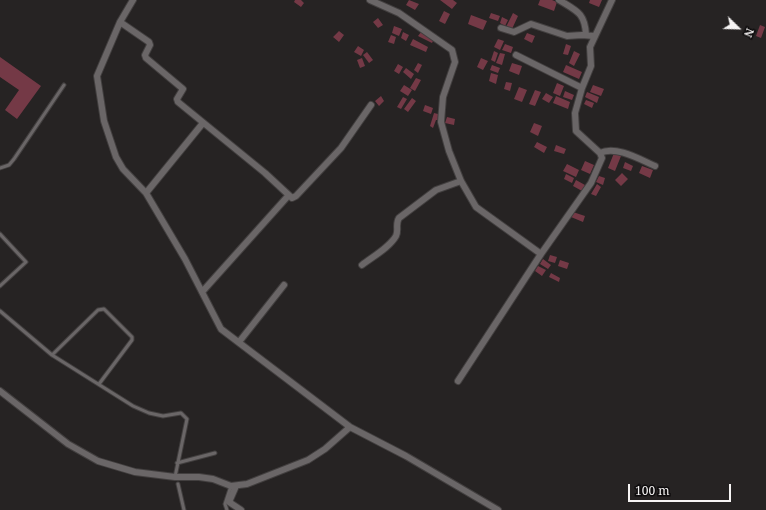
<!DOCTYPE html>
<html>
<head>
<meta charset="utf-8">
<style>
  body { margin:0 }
  #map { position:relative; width:766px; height:510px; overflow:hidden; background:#262323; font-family:"Noto Serif",serif }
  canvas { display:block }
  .north { position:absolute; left:718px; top:8px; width:40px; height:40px; -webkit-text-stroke:3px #0e0c0d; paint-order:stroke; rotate:113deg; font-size:11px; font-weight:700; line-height:16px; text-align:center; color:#f6f4f4 }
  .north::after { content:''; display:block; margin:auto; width:14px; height:18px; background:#f6f4f4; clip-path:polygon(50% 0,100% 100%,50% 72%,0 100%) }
  .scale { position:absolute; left:628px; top:484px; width:103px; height:18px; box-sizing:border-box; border:2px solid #f6f4f4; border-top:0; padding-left:5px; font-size:12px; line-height:14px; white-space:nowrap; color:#f6f4f4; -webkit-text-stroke:3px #0e0c0d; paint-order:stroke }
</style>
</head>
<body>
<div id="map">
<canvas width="766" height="510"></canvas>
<div class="north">N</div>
<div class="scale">100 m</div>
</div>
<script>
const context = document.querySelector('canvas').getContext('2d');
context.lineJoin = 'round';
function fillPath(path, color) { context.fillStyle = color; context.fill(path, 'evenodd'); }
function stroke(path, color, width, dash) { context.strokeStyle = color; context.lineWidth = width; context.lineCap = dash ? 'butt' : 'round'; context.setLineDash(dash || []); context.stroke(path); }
fillPath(new Path2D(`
  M295,0H301L304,3L301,7L294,2Z
  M409,0L419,4L415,10L406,5Z
  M440,0H453L457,3L452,9Z
  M540,0H552L557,2L554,11L538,5Z
  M590,0H602L599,7L589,3Z
  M444,11L450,14L445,24L439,21Z
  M491,13L500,16L498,21L489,18Z
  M513,13L518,16L512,29L506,27Z
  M471,15L487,21L483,30L468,24Z
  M502,17L508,20L505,26L500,23Z
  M378,18L383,25L378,28L373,22Z
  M760,25L765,27L761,38L756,36Z
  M394,26L402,29L399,36L392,33Z
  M339,31L344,35L339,42L333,37Z
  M403,32L409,35L406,41L401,38Z
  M421,32L434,39L432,43L418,36Z
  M527,33L535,36L532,43L524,39Z
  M391,35L396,37L394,44L388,42Z
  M413,39L428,47L426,52L410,45Z
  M498,39L504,41L500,50L494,47Z
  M505,44L513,47L511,53L502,50Z
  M566,44L571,46L568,55L563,54Z
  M358,46L364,50L361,56L354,52Z
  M494,51L498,53L495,62L491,60Z
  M574,51L580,54L574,66L569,63Z
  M367,52L373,60L369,63L363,55Z
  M500,53L505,54L502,65L496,63Z
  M0,57L41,86L17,119L5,110L19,90L0,77Z
  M362,58L365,66L360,68L357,60Z
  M481,58L488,61L483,70L477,67Z
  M418,63L422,65L418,73L414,70Z
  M512,63L522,66L519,75L509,71Z
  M398,64L403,67L399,74L394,71Z
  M492,65L500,68L498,73L490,70Z
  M566,65L582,72L579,79L563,72Z
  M406,68L414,74L411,79L403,72Z
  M491,73L498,75L496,84L489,81Z
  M416,78L421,80L415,91L410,88Z
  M506,82L512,83L510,91L504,89Z
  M557,83L564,86L560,96L553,93Z
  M404,85L412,90L408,96L400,91Z
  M593,85L604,89L601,96L590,92Z
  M519,87L527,90L522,102L514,99Z
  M535,90L541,92L535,106L529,104Z
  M565,91L574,95L572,100L563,97Z
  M587,92L599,97L597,103L585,97Z
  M546,93L553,97L549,103L542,99Z
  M381,96L384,101L379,106L375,101Z
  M556,96L570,102L568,109L553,103Z
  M403,97L407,99L401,109L397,107Z
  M412,98L416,101L408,112L404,109Z
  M586,100L594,103L592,108L584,104Z
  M425,105L433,108L431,114L423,111Z
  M439,112L440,113L438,120H436L433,128L430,126L434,113L438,114Z
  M447,117L455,119L454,125L445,123Z
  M534,123L542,126L538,136L530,132Z
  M537,142L547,147L544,153L534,147Z
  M556,145L566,149L564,154L554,151Z
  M614,153L621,156L615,171L608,168Z
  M585,161L594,165L590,174L581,170Z
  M625,162L633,166L631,171L623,168Z
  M567,164L579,170L576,177L563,171Z
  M642,166L653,170L650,178L639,173Z
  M622,173L628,179L621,186L615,180Z
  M566,174L574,178L572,183L564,179Z
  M599,176L605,178L603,185L596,182Z
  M576,180L585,185L582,191L573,186Z
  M597,184L601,187L596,196L591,194Z
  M573,212L585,216L583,222L571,217Z
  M550,255L557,257L555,263L548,261Z
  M543,259L551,265L548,269L540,264Z
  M560,260L569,263L567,269L558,266Z
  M538,266L546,270L542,276L535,271Z
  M551,273L560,278L559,282L549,277Z`), '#743946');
const service = new Path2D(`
  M0,168L9,165L14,159L64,85
  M0,234L26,262L0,286
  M0,311L52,355L133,406L149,413L163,416L181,413L187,419L175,477
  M52,355L98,310L104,309L132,337V340L99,384
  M177,463L215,453
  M178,484L184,510
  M227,510L225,504L231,486`);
const minor = new Path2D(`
  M133,0L120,22L97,76L104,121L116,157L123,169L146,193L185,259L221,329L350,427L406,456L498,510
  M370,0L399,13L452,50L455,62L443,97L441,122L449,151L461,181L476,207L541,254
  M559,0C577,11 585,13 586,35
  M120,22L149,42L150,45L145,55L146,58L183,89L177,99L178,102L265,173L292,198L296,196L341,148L371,105
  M501,28L514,32L531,24L567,36L582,35L594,36
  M516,55L582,88
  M600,153C616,145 641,160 655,166
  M146,193L203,123
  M362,265C372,257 389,248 396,236C399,230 395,224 399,218L436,190L461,181
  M202,292L288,196
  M239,342L284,285
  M458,381L541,254L591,183L602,158L600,153L576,131L575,113L582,88L591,66L590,47L612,0
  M0,391L68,444L98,461L135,472L175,477H199L213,479L231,486L247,484L308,460L325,449L350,427
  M236,486L229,502L241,510`);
stroke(service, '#423f3f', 5);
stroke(minor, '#423f3f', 8);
stroke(service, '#6a6667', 3);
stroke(minor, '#6a6667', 6);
</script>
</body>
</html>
